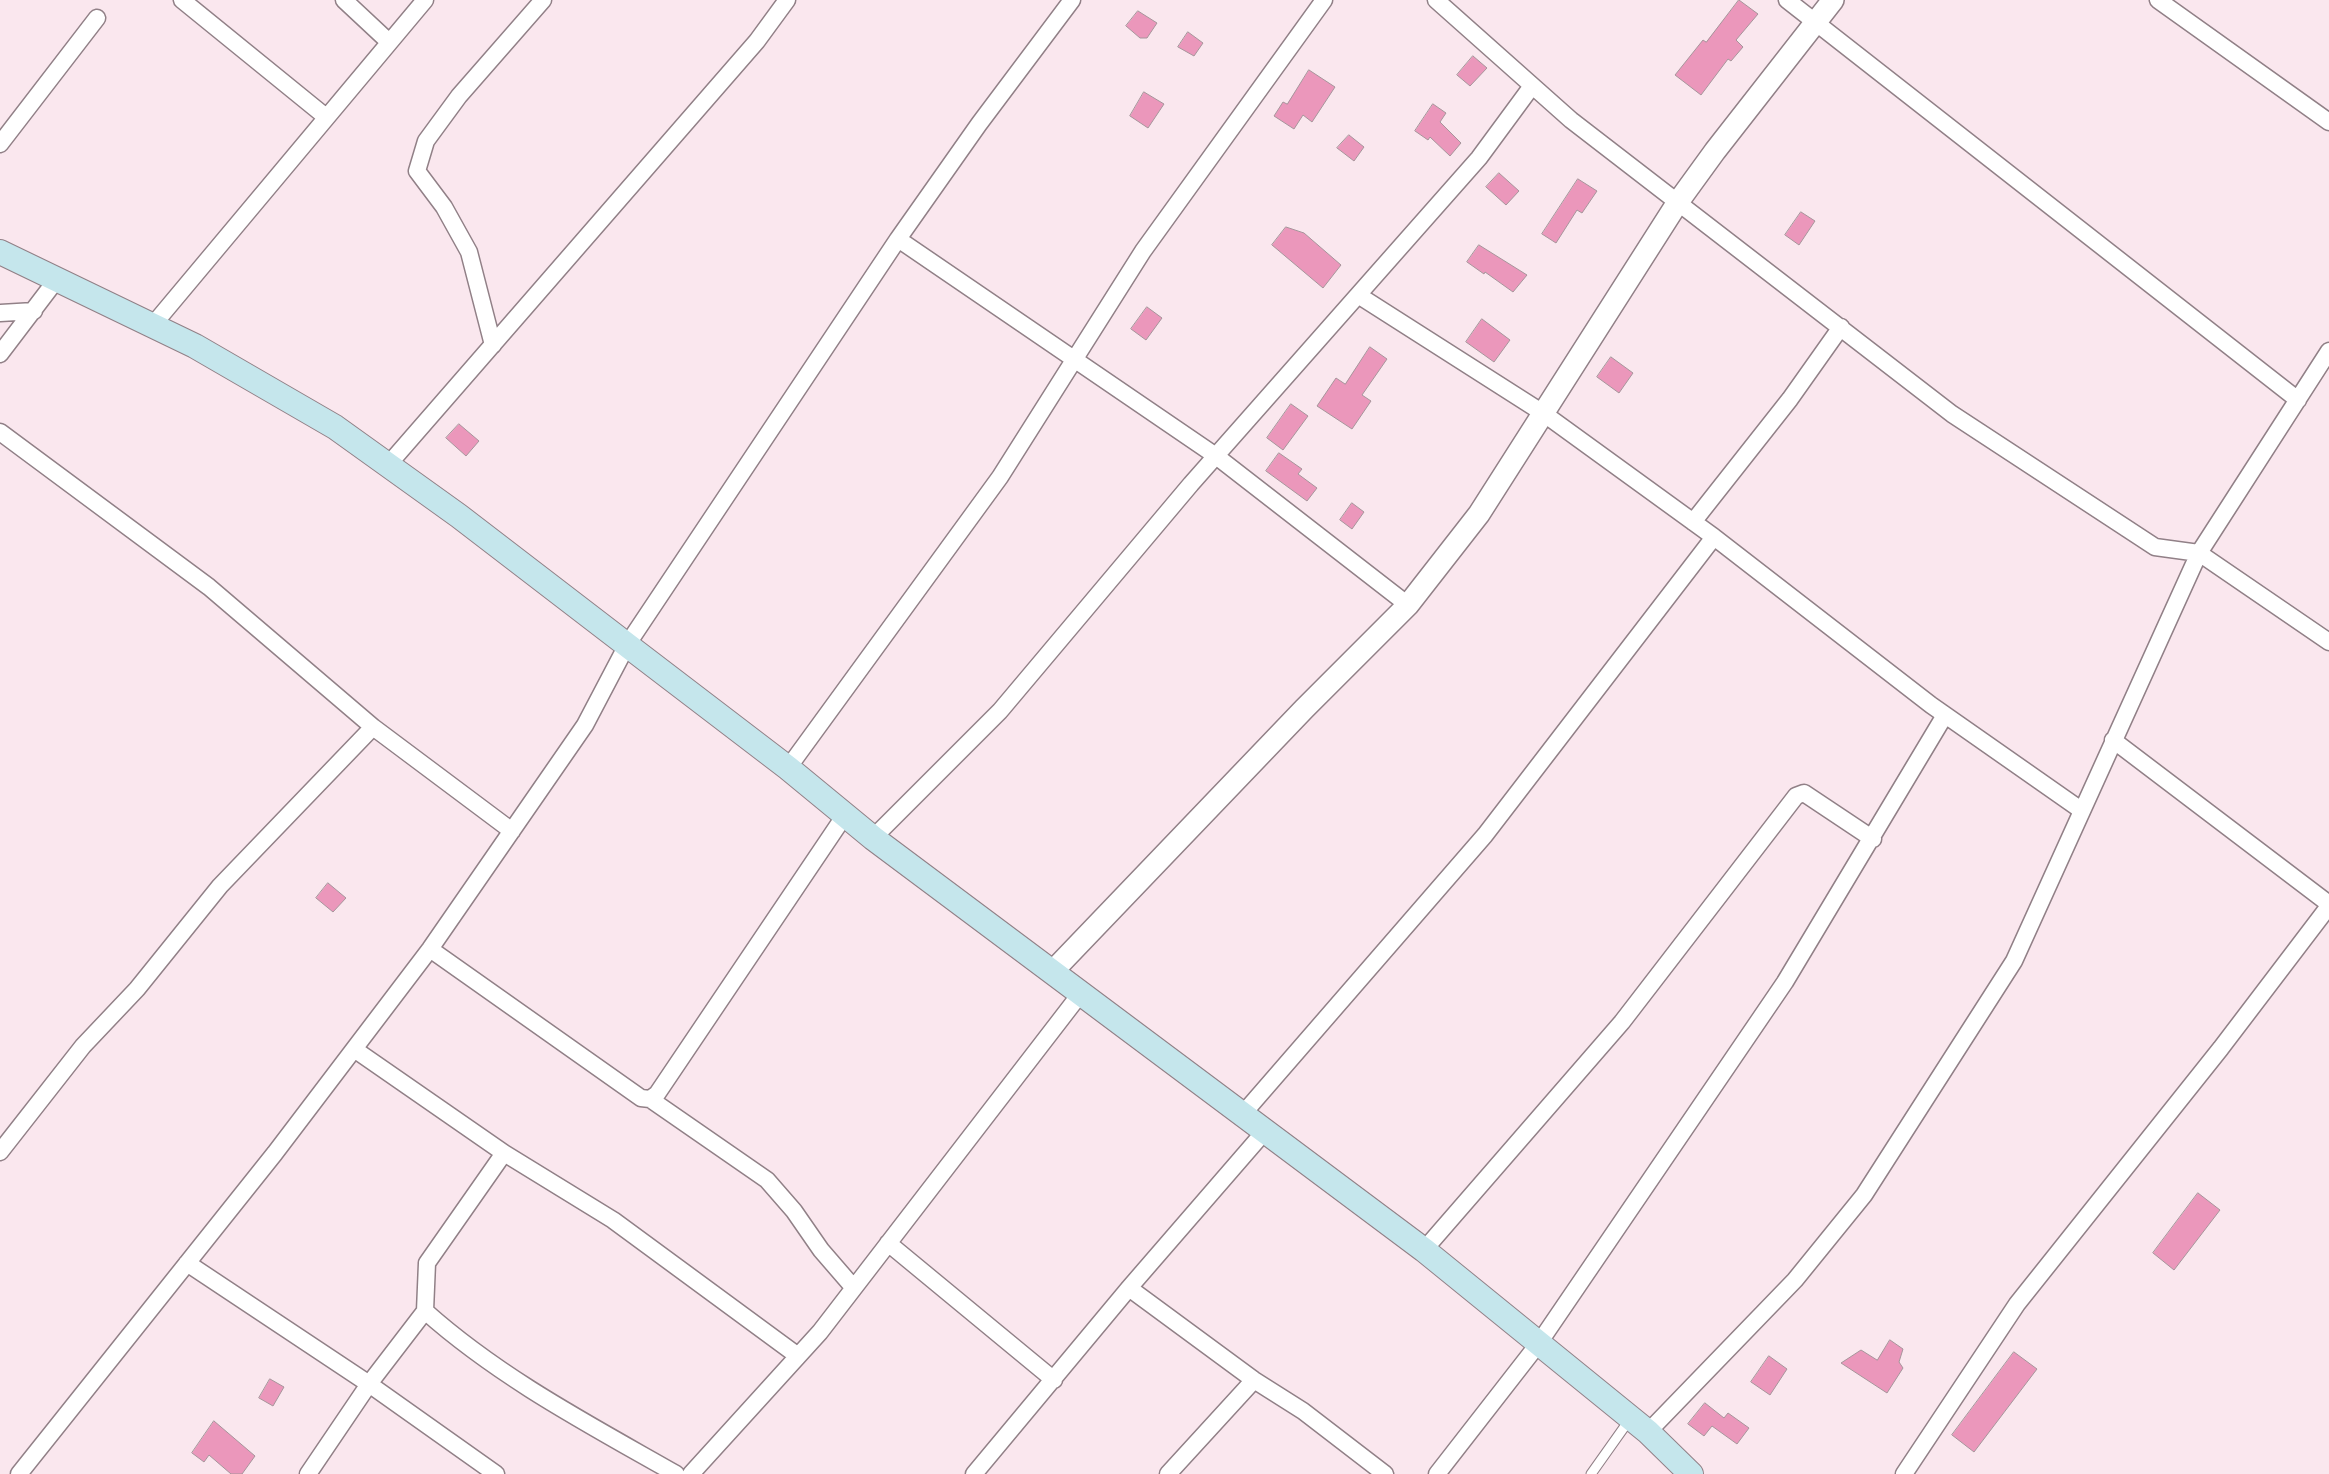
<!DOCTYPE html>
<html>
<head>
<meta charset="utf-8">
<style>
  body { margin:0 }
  canvas { display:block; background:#fae7ee }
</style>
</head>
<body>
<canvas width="2329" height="1474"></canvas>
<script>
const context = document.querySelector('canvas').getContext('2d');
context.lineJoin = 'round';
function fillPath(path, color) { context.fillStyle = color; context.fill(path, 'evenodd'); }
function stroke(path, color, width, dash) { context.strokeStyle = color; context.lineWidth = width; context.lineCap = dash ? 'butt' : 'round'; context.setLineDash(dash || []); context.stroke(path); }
const building = new Path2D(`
  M1739,0L1758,14L1736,40L1743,47L1731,61L1728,59L1701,95L1675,75L1703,40L1706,42Z
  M1138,11L1157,23L1147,38H1140L1126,26Z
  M1188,32L1203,43L1194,56L1178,47Z
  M1473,56L1487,68L1470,86L1457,75Z
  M1309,70L1335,87L1312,122L1303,115L1294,129L1274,116L1283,102L1287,104Z
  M1144,92L1164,104L1148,128L1130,116Z
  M1433,104L1446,113L1440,122L1461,143L1450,156L1430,137L1428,140L1415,131Z
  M1349,135L1364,147L1354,161L1337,148Z
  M1499,173L1519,191L1506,205L1486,187Z
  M1578,179L1597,191L1582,213L1577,210L1556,243L1542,234Z
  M1801,212L1815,221L1799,245L1785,235Z
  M1286,227L1304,233L1341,265L1323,288L1272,245Z
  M1479,245L1527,275L1513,292L1485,272L1484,274L1467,262Z
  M1147,307L1162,318L1146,340L1131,329Z
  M1482,319L1510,340L1494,362L1466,342Z
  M1370,347L1387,359L1362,395L1371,401L1352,429L1317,406L1336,378L1345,384Z
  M1611,357L1633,373L1619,393L1597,377Z
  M1291,404L1308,416L1283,450L1267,438Z
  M459,424L479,441L466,456L446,438Z
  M1279,453L1302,469L1298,474L1317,488L1307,501L1266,471Z
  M1352,503L1364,512L1352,529L1340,520Z
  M328,883L346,898L333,912L316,898Z
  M2198,1193L2220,1210L2174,1270L2153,1253Z
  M1890,1340L1903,1349L1899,1362L1903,1368L1887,1393L1841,1363L1861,1350L1877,1360Z
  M2014,1352L2037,1369L1974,1452L1952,1435Z
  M1769,1356L1787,1369L1770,1395L1751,1382Z
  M270,1379L284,1387L273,1406L259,1398Z
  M1705,1403L1724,1418L1728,1413L1749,1428L1737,1444L1712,1426L1704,1436L1688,1424Z
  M214,1421L255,1456L242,1474H231L209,1455L204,1462L192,1453Z`);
fillPath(building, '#eb97bb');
stroke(building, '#a6959b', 1);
const service = new Path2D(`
  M1591,1474L1630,1419`);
const minor = new Path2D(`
  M182,0L326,117
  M344,0L389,42
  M1436,0L1571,120L1952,414L2155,547L2199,553L2329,642
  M1787,0L2298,400
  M2158,0L2329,122
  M0,144L97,18
  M898,239L1216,456L1408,605
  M1358,295L1543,413L1714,537L1931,705L2081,810
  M0,313L34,311
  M153,325L425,0
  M493,345L469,252L444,207L417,171L426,141L459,96L543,0
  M0,354L57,279
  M0,432L209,587L373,727
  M388,465L757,41L787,0
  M1693,522L1790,399L1841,327
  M2113,740L2329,904
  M788,768L1000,477L1143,251L1324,0
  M873,838L1000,711L1191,484L1479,158L1532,86
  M430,949L641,1098L650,1099L767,1180L794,1211L821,1250L853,1287
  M354,1049L504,1153L613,1220L798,1356
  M650,1099L657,1094L845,815
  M1242,1115L1485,835L1714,537
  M0,1152L83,1046L137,989L220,886L373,727L512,831
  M888,1243L1054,1380
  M1424,1250L1622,1022L1796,796L1804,793L1873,839
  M187,1263L369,1384L496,1474
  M1129,1288L1254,1380L1303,1411L1385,1474
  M425,1311L427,1263L504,1153
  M1648,1432L1795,1280L1864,1195L2014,961L2199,553L2329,351
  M19,1474L275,1153L430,949L585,725L627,645L898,239L979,124L1072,0
  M308,1474L369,1384L425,1311C500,1378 590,1425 676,1474
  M691,1474L820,1332L1081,993
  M974,1474L1129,1288L1265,1131
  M1168,1474L1254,1380
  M1437,1474L1539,1343L1785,982L1945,715
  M1904,1474L2017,1304L2221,1048L2329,906`);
const tertiary = new Path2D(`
  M1053,971L1304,709L1408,605L1479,514L1678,202L1715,151L1833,0`);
const secondary = new Path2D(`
  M0,252L195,346L335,427L459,516L627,645L788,768L873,838L1424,1250L1648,1432L1691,1474`);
stroke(service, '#918087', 11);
stroke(minor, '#918087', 19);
stroke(tertiary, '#918087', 24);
stroke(secondary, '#918087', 26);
stroke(service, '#fff', 9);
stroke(minor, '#fff', 16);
stroke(tertiary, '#fff', 21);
stroke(secondary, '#c5e6ec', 24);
</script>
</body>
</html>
